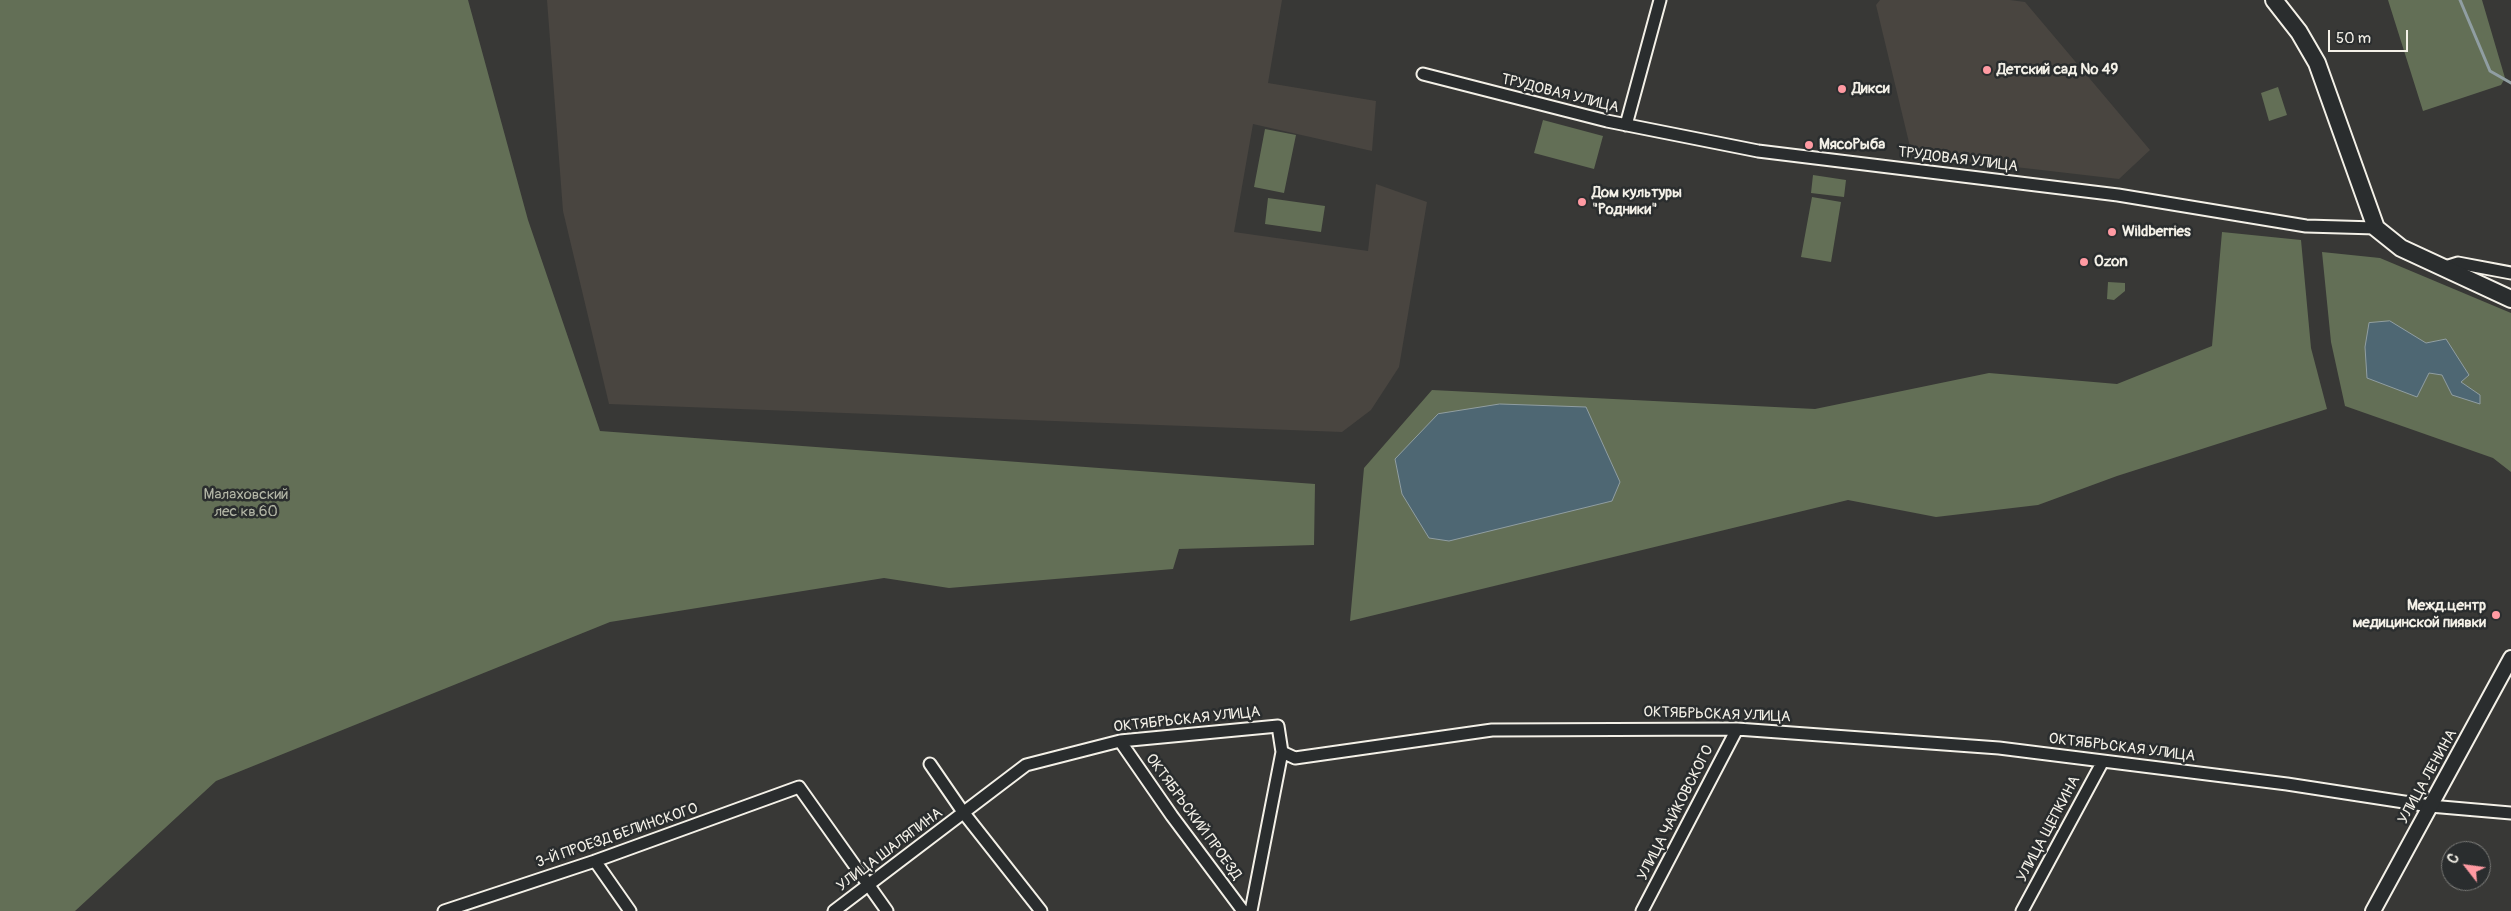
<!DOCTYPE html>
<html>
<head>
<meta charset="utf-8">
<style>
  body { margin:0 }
  #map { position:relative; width:2511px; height:911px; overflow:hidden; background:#383836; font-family:Pangolin,sans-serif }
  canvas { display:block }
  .north { position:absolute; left:2441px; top:841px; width:50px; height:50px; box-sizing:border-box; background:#2a2d2e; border:1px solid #7b7b78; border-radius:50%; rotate:300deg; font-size:14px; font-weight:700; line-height:20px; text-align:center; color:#f4f1e8 }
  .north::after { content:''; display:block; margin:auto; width:18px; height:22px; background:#ff9aa2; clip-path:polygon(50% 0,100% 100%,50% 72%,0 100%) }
  .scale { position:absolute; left:2328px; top:30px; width:80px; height:22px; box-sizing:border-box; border:2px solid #f4f1e8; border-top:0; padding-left:6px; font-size:15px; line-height:18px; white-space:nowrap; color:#f4f1e8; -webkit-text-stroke:4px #2a2d2e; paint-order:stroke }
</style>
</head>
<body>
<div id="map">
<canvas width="2511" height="911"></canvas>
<div class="north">С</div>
<div class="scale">50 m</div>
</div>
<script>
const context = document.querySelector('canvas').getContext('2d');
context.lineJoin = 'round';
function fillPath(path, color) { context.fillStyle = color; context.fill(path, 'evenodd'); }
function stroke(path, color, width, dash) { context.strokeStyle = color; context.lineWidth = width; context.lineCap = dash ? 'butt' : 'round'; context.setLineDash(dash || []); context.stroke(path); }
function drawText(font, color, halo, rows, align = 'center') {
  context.font = font + ' Pangolin,sans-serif'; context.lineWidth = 5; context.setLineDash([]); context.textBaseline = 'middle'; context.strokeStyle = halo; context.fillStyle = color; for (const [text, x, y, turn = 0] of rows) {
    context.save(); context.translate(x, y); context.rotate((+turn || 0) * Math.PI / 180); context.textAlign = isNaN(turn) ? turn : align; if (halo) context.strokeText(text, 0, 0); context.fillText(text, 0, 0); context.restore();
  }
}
fillPath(new Path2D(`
  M547,0H1282L1268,83L1376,101L1372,151L1253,124L1234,232L1368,251L1376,184L1427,202L1399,367L1371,410L1342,432L609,404L563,211Z
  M1880,0H2010L2025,2L2150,150L2119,179L1912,155L1876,5Z`), '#494540');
fillPath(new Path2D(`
  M0,0H468L528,220L600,431L1315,484L1314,545L1179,549L1173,569L949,588L884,578L610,622L216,781L75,911H0Z
  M2388,0H2482L2505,78L2501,85L2423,111Z
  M2278,87L2287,115L2269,121L2261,93Z
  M1543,120L1603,136L1594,169L1534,153Z
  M1265,129L1296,135L1284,193L1254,187Z
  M1813,175L1846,180L1844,197L1811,193Z
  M1812,197L1841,202L1831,262L1801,257Z
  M1268,198L1325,206L1321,232L1265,224Z
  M2222,232L2301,240L2311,348L2327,409L2117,476L2038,505L1936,517L1848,500L1350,621L1364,468L1432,390L1815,409L1989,373L2117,384L2212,346Z
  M2322,252L2380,258L2511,313V472L2493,458L2345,406L2331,342Z
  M2108,282L2125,283V291L2114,300L2107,299Z`), '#636f56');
const water = new Path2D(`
  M2390,321L2426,343L2446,339L2469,375L2461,382L2480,395V404L2452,395L2442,375L2429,373L2417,397L2367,378L2365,347L2369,323Z
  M1500,404L1586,407L1620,482L1612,501L1449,541L1429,538L1402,494L1395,459L1438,414Z`);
fillPath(water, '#4e6773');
stroke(water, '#909ea2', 1);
stroke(new Path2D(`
  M2460,0L2490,71L2511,83`), '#909ea2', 3);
const minor = new Path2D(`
  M1423,74L1607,121L1758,151L2118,195L2306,226L2376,228
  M1626,125L1660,0
  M2442,268L2458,263L2511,273
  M1120,741L1172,816L1243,911
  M930,764L963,812L1041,911
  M595,861L630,911
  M444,911L595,861L799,787L887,911
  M834,911L1026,765L1120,741L1278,726L1282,752L1295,758L1492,730L1737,729L1999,748L2287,784L2430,806L2511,813
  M1251,911L1282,752
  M1642,911L1737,729
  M2022,911L2103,761`);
const tertiary = new Path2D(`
  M2373,911L2511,658`);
const secondary = new Path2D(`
  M2274,0L2299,32L2317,63L2376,228L2401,248L2511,299`);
stroke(minor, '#f4f1e8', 15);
stroke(tertiary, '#f4f1e8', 18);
stroke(secondary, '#f4f1e8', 20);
stroke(minor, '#2a2d2e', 11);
stroke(tertiary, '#2a2d2e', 14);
stroke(secondary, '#2a2d2e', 16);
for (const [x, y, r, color] of [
  [1987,70,5,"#ff9aa2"],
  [1842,89,5,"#ff9aa2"],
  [1809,145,5,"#ff9aa2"],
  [1582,202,5,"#ff9aa2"],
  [2112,232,5,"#ff9aa2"],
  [2084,262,5,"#ff9aa2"],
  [2496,615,5,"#ff9aa2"]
]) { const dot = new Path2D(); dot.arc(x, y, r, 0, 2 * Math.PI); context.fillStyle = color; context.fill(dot); stroke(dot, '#2a2d2e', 2); }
drawText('bold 15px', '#f4f1e8', '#2a2d2e', [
  ["Детский сад № 49",1997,70],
  ["Дикси",1852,89],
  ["МясоРыба",1819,145],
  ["Дом культуры",1592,193],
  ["\"Родники\"",1592,210],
  ["Wildberries",2122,232],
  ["Ozon",2094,262],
  ["Межд.центр",2486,606,"right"],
  ["медицинской пиявки",2486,623,"right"]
], 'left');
drawText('15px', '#f4f1e8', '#2a2d2e', [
  ["ТРУДОВАЯ УЛИЦА",1560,94,14],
  ["ТРУДОВАЯ УЛИЦА",1958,160,7],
  ["ОКТЯБРЬСКАЯ УЛИЦА",1717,715,2],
  ["ОКТЯБРЬСКАЯ УЛИЦА",1187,720,-6],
  ["ОКТЯБРЬСКАЯ УЛИЦА",2122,748,7],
  ["УЛИЦА ЛЕНИНА",2428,777,-61],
  ["УЛИЦА ЧАЙКОВСКОГО",1676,813,-63],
  ["ОКТЯБРЬСКИЙ ПРОЕЗД",1193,817,54],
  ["УЛИЦА ЩЕПКИНА",2049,829,-62],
  ["3-Й ПРОЕЗД БЕЛИНСКОГО",617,836,-19],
  ["УЛИЦА ШАЛЯПИНА",890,850,-37]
]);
drawText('15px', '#b3b6a6', '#2a2d2e', [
  ["Малаховский",246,495],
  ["лес кв.60",246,512]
]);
</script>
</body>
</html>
